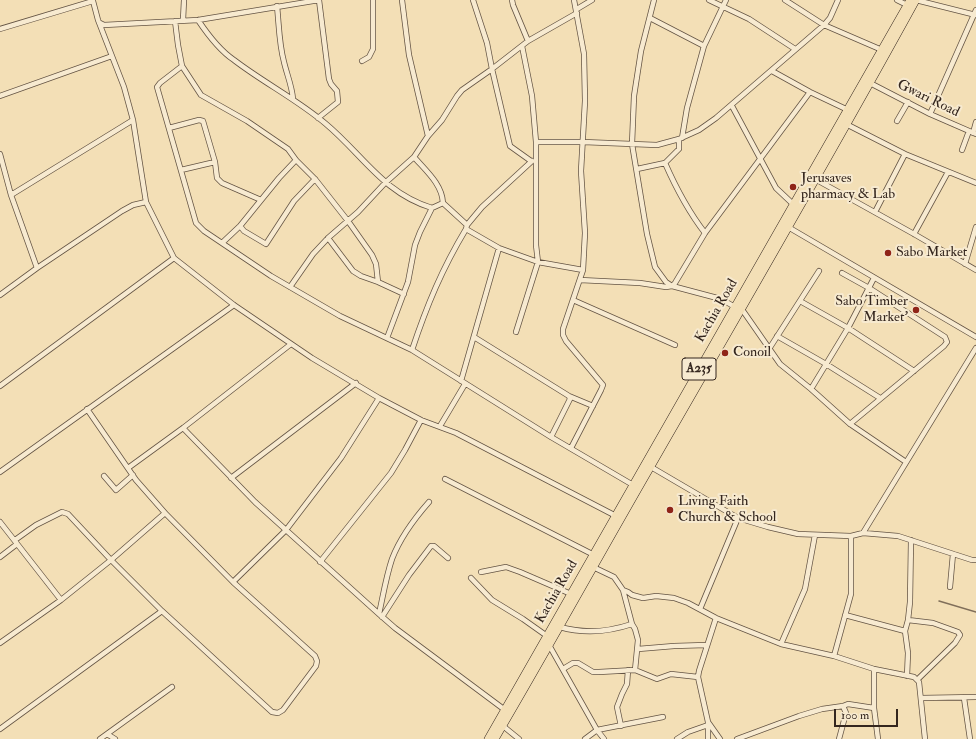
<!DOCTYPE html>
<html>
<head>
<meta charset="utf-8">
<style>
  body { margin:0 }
  #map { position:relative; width:976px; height:739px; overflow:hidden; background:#f3dfb6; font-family:"IM FELL Double Pica",serif }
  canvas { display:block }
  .scale { position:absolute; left:834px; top:709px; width:64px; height:18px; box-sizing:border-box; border:2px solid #34261e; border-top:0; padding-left:5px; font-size:12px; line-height:14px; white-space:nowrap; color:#34261e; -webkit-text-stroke:3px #f7ead0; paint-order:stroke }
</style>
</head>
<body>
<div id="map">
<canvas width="976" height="739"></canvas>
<div class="scale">100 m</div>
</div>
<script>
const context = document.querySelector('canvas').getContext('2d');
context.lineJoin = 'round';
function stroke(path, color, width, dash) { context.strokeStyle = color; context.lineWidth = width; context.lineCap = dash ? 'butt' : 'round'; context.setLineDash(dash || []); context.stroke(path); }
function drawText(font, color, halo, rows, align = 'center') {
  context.font = font + ' "IM FELL Double Pica",serif'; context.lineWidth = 4; context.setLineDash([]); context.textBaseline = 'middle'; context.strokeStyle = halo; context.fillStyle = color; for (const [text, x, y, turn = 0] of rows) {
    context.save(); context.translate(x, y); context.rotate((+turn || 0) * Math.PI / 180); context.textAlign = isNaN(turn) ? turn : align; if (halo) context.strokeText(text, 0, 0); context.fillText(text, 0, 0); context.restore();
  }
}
stroke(new Path2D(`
  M939,601L976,612`), '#806f5a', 1.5);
const minor = new Path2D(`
  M402,0L409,55L428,136
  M473,0L487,43L492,69L528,41L577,13
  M512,0L513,5L528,41
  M654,0L641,51L634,96L632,144L647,234L655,267L666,282L672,286L675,283L705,233L810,92
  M709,0L749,19L795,49
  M785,0L824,25L882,50
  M897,0L907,5
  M916,0L976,15
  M277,6C279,25 279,44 284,62C287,75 292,86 293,99
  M577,9L592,0
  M650,18L704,46
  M183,20L184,0
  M198,20C208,35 219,50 234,60C264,83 298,100 326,124C363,155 383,193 432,208L443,203
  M175,21L178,45L182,66L201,95L247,121L288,149L296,160L315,179L348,221L372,255L376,264L378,282
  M100,23L104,25L198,20L319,0L329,79L331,84L337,91L338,102L318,118
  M0,29L93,1L98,20L124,87L133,120L146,202L174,258L234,305L312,358L379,398L421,420L456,433L616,516
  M362,61L369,57L373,49V0
  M182,66L160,83L157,87L196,223L204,231L271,276L340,316L412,350L551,437L633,485
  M772,71L810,92L848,110
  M870,83L930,114L976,134
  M0,96L112,56
  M732,106L776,188L794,205
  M930,114L976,10
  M897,121L908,102
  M846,124L905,154L976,183
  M169,128L199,120L203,121L215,162L217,178L222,183L261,200
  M973,133L976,122
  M682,138L687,108L704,46L726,0
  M536,142H583L657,145L679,139L699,130L716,118L824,25L830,18L838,0
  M962,150L969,131
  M0,154L11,195L37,268
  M665,163L679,149V139
  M637,169L665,163C676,188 688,211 705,233
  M181,170L215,162
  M815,179L914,234L976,270
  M11,195L133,120
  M875,212L905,154
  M467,225L482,207L532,161
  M240,226L244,231L266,244L294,201L315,179
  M788,227L976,337
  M466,229L499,248L538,262L583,270
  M914,234L948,172
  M328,238L353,271L361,276L378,282L404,294
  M222,243L240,226L279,178L296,160
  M965,264L976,227
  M842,273L869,288L945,337L947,342L944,346L850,424
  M580,280L640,283L666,287L672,286L721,299L735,307
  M290,287L313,254L328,238L358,212L385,183L414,157L428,136L442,120L457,96L462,90L492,69L510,146L531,161
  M0,295L37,268L122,211L133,205L146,202
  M573,300L675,345
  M800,301L848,328L914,371
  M741,308L780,364L811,389L850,424L906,462
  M516,332L538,262L536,245V142L532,96L522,46
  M777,336L826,364L880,398
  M474,337L569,396L570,399L551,437
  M387,338L408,282L415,245L420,232L432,208
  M769,349L819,271
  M412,350C427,305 442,269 466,229L467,225L443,203C442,184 426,171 414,157
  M461,381L499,248
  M0,386L174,258
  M811,389L848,328L874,278
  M569,396L593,406
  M87,409L136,480L165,513L233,582L315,656L317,661L316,666L283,710L278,713L272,712L162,611
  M440,426L465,384
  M183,428L255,502L379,614L395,628L505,710
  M571,448L601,390L603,385L566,341L563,335V329L583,270L585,233L581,171L585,101L584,54L574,0
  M651,467L738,518L768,527L798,534L851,536L863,533L976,348
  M128,468L183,428L291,344
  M0,472L234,305
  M104,476L116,490L133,475
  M231,478L356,383
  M445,479L594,555
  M0,522L61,600
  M863,533L898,536L972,560H976
  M0,557L17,544
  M320,562L391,473L405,450L421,420
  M593,567L614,577L623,590L628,592L632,595L643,598L656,596L674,598L688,603L716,618L781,644L834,656L874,669L914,677L919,682L925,739
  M481,572L506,567L520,572L571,594
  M471,578L492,600L523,619L547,636
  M233,582L286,530L341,458L379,398
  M950,587L953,554
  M623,590L632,624L635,629L638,640L635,670
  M700,609L738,518
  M379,614C383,596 386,577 392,559C400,538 414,519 429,502
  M845,615L905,631
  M382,617L409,575L431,546H434L448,558
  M908,620L933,623L958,632L960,635L955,643L917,680
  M560,627C584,634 608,632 632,624
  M0,643L61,600L111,560L165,513
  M781,644L805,589L815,535
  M549,645L597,730L604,739
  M638,649L674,646L706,645
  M834,656L851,594V536
  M563,669L573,663H578L593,672H599L635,670L657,679L671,674L698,677
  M874,669V708L878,739
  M907,676L908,653L905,631L908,620L910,602L911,540
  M921,698L976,697
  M964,698L970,739
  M708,722L720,739
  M503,726L519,739
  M621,726L617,707L622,694L627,684L628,670
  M0,729L162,611L111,560L68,514L62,512L36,525L15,540
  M107,734L115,739
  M100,739L172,687
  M585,739L597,730L663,717
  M677,739L688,732L708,725
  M708,739V722L698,677L699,671L716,618
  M737,739L799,716L822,709L843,706L848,704L874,708
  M839,739L846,713L843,706`);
const highway = new Path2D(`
  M488,739L910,0
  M495,739C548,649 598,558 650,468C739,313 830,157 916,0`);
stroke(minor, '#645444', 6);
stroke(highway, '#34261e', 8);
stroke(minor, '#f7ead0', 4.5);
stroke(highway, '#f3dfb6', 7);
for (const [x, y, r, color] of [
  [793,187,4,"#8f2418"],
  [888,253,4,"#8f2418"],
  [916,310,4,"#8f2418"],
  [725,353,4,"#8f2418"],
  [670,510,4,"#8f2418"]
]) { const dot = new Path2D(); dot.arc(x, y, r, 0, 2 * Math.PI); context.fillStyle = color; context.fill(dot); stroke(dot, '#f7ead0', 1.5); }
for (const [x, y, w] of [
  [699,369,34]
]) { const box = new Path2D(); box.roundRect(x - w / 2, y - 11, w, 22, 3); context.fillStyle = '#f7ead0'; context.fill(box); stroke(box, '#34261e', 1); }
drawText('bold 13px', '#34261e', null, [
  ["A235",699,369]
]);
drawText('14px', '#34261e', '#f7ead0', [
  ["Gwari Road",928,99,26],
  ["Kachia Road",717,311,-60],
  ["Kachia Road",557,592,-60]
]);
drawText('14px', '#34261e', '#f7ead0', [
  ["Jerusaves",801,179],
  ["pharmacy & Lab",801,195],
  ["Sabo Market",896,253],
  ["Sabo Timber",908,302,"right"],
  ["Market'",908,318,"right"],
  ["Conoil",733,353],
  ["Living Faith",678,502],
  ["Church & School",678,518]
], 'left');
</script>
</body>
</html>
